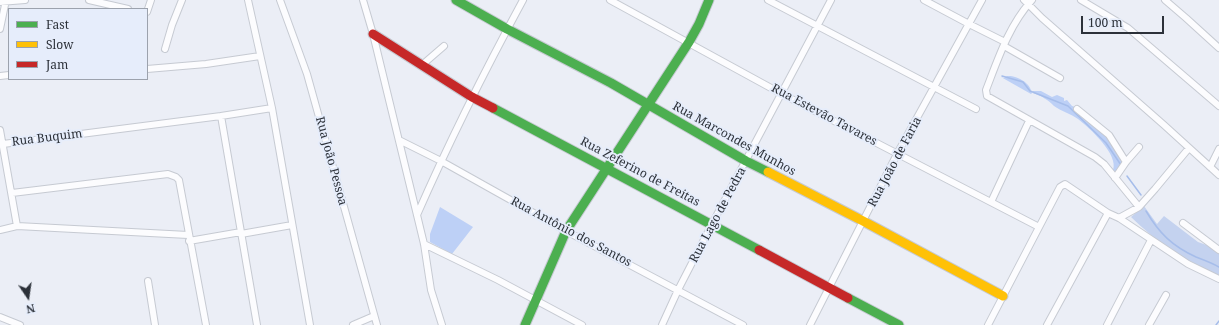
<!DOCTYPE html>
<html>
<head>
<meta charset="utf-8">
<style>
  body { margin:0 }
  #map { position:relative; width:1219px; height:325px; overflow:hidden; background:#ebeef6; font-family:"Noto Serif",serif }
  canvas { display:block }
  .legend { position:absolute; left:8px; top:8px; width:140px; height:72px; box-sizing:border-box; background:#e6edfb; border:1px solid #9ca2ad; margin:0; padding:5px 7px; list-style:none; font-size:12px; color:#2c3139 }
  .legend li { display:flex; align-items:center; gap:8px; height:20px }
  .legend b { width:20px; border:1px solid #9ca2ad }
  .north { position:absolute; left:8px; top:277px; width:40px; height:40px; -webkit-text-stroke:3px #e6edfb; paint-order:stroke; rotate:167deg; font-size:11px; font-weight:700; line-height:16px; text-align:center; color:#2c3139 }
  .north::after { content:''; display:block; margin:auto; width:14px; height:18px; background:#2c3139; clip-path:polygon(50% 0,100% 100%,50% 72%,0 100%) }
  .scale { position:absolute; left:1081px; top:16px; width:83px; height:18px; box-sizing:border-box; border:2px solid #2c3139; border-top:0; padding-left:5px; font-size:12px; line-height:14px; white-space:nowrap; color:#2c3139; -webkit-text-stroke:3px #e6edfb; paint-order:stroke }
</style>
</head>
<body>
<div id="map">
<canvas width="1219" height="325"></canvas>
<ul class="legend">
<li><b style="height:5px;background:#4caf50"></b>Fast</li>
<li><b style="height:5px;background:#ffc107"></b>Slow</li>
<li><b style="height:5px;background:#c62828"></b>Jam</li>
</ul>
<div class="north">N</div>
<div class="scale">100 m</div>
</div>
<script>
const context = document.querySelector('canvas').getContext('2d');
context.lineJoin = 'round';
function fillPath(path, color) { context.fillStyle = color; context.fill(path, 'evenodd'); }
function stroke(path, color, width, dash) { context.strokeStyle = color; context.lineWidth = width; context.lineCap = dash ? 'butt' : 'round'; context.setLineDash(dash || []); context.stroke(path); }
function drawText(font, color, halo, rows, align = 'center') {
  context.font = font + ' "Noto Serif",serif'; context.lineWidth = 4; context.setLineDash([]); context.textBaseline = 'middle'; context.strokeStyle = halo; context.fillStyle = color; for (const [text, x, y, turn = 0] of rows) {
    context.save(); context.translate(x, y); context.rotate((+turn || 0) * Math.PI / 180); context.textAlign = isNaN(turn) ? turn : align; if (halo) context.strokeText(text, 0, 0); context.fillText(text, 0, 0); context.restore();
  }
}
fillPath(new Path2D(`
  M1144,206L1157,224L1164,216L1198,242L1212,247L1219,253V275C1186,264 1156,241 1131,217Z`), '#c4d2ef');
fillPath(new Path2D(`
  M1007,76C1016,75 1030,82 1032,93L1031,94L1001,77L1004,78Z
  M1033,91H1041L1052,97L1057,95L1064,98V101L1067,100L1072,106L1075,107L1109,139L1113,148L1123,163L1116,172L1113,170C1119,155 1090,128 1078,119C1071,114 1061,111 1054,106C1048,100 1042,96 1033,93Z
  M440,207L473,227L452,254L430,242V234Z`), '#bdd0f6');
stroke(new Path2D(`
  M1002,76L1023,82L1030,91L1068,106L1106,143L1121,165
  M1127,176L1141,195
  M1146,211C1159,233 1172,246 1196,257C1204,260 1212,263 1219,267
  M1216,325L1219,321`), '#a6bdea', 1.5);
const street = new Path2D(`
  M89,0L128,9
  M248,0L272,108L310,325
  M280,0L307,74L377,325
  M363,0L373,34L417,215L424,244L431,290L442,325
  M610,0L782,94L1039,227
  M768,0L976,109
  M924,0L969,24L1005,42
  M1024,0L1042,18L1164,125L1219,175
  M1032,0C1009,25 998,59 986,90L987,96L1095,157L1104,164L1139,207
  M1081,0L1128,28L1219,106
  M1165,0L1186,18L1219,48
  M0,2L25,0
  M147,12L151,0
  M0,29L6,0
  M1004,46L1060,78
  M165,49L172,25L182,0
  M422,65L444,46
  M147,69L206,64L260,56
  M0,76L9,75
  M1077,109L1109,135L1126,162
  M221,116L257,325
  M0,130L17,226L188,235
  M399,140L441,161L566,231L743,325
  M3,144L221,116L272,108
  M1210,167L1219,149
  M1115,178L1126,162L1139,147
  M12,193L168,174L176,177L179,180L206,325
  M991,202L1029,121
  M417,215C449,142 485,70 523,0
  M1119,218L1139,207L1155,189L1189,148
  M1183,223L1219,250
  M0,230L17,226
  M241,234L292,225
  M189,241L241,232
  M424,244L498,280L582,325
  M148,281L155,325
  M0,317L20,325
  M353,325L374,316
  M662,325L678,290L712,224L831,0
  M810,325L897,154L982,0
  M988,325L1060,187L1065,184L1108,213L1119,218L1188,264L1219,279
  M1047,325L1108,213
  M1107,325L1151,240
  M1149,325L1166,295`);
const fast = new Path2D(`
  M456,0L507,29L611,83L746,161L768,172
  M493,108L759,250
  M848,298L899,325
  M525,325L566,231L689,42L699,24L709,0`);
const slow = new Path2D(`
  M768,172L863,221L1003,296`);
const jam = new Path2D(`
  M373,34L472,97L493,108
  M759,250L848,298`);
stroke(street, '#c6cad2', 8);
stroke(fast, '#c6cad2', 11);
stroke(slow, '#c6cad2', 11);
stroke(jam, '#c6cad2', 11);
stroke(street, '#fcfcfe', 6);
stroke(fast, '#4caf50', 9);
stroke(slow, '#ffc107', 9);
stroke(jam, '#c62828', 9);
drawText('12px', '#2c3139', '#e6edfb', [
  ["Rua Estevão Tavares",824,115,28],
  ["Rua Buquim",47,138,-7],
  ["Rua Marcondes Munhos",734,139,29],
  ["Rua João Pessoa",331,161,75],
  ["Rua João de Faria",895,162,-62],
  ["Rua Zeferino de Freitas",640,172,28],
  ["Rua Lago de Pedra",718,215,-62],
  ["Rua Antônio dos Santos",571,232,28]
]);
</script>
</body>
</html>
